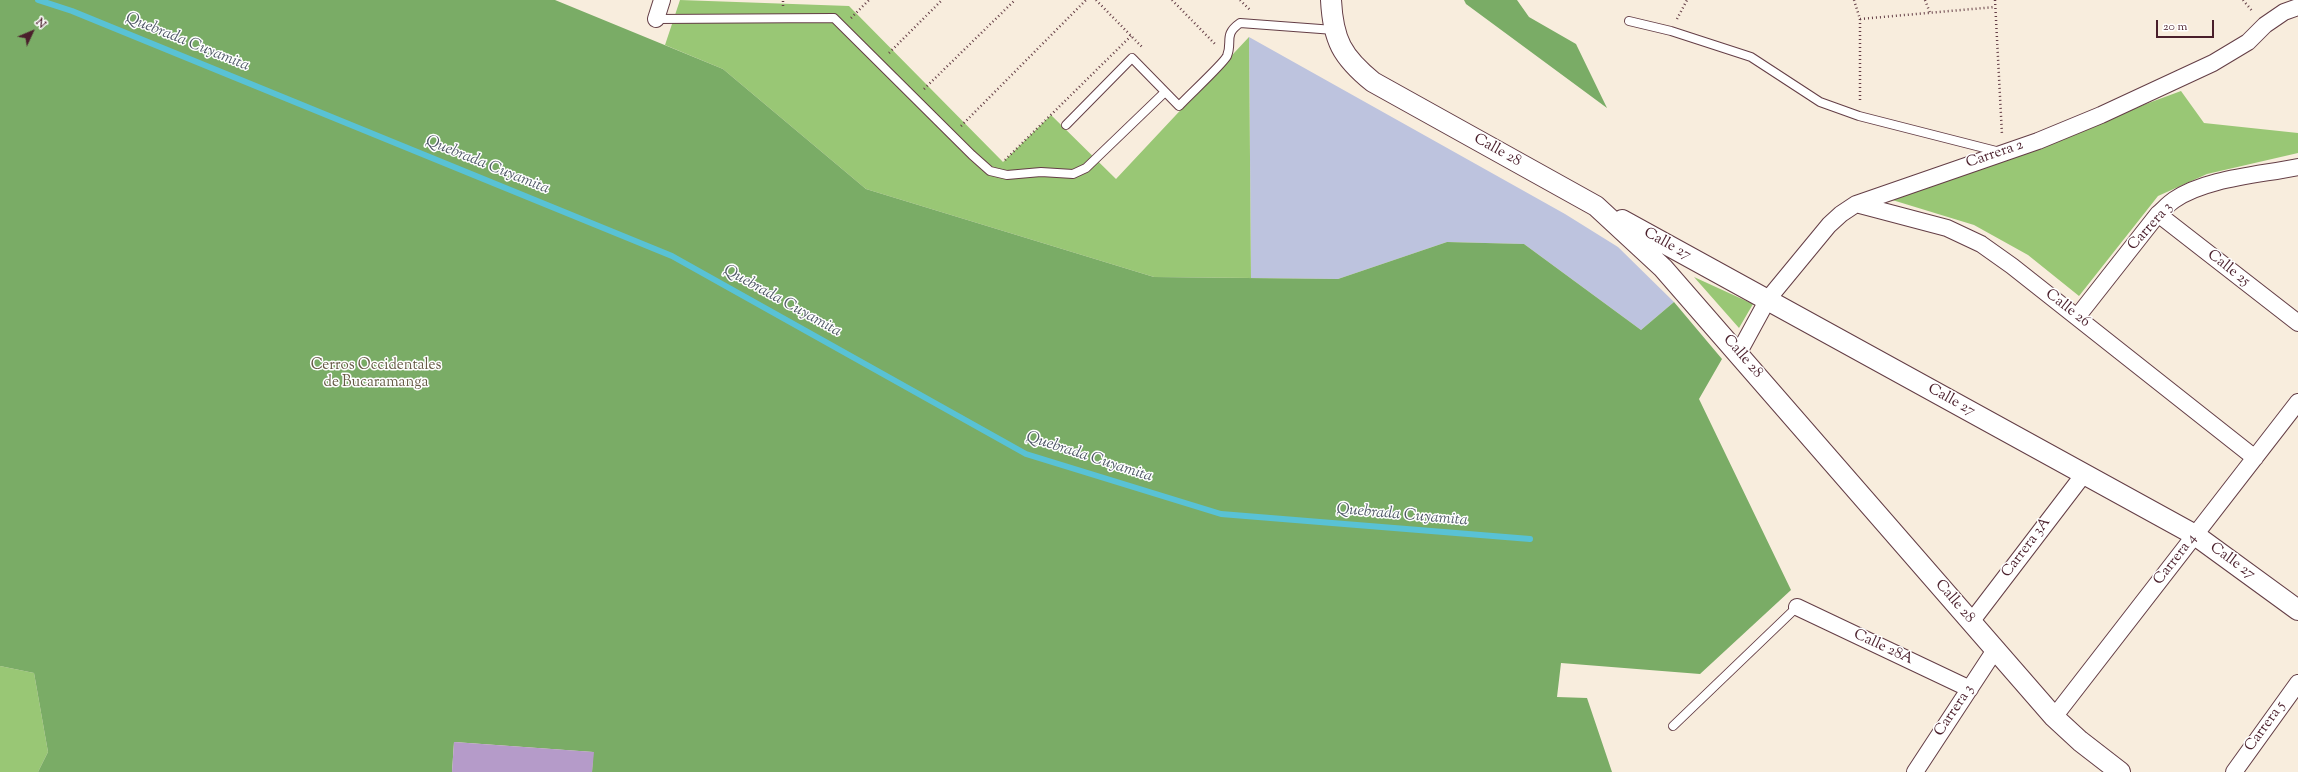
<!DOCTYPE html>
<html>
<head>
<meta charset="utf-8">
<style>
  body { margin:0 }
  #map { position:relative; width:2298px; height:772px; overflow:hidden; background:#f8eddd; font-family:"Sorts Mill Goudy",serif }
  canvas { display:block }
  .north { position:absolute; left:12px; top:12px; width:40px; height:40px; -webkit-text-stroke:3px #fff; paint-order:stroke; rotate:46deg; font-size:11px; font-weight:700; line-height:16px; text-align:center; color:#4a1f2b }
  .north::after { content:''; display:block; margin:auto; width:14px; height:18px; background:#4a1f2b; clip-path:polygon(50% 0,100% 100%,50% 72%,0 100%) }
  .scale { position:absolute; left:2156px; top:20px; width:58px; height:18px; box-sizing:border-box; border:2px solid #4a1f2b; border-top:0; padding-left:5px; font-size:12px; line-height:14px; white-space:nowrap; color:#4a1f2b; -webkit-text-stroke:3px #fff; paint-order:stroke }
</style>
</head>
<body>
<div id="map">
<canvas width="2298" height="772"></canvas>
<div class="north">N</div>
<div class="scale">20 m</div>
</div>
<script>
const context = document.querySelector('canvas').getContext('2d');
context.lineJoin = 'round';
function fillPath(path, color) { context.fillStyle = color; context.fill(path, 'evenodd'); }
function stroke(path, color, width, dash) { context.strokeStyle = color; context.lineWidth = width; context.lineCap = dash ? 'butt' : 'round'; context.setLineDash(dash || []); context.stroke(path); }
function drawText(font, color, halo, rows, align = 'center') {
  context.font = font + ' "Sorts Mill Goudy",serif'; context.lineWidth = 3; context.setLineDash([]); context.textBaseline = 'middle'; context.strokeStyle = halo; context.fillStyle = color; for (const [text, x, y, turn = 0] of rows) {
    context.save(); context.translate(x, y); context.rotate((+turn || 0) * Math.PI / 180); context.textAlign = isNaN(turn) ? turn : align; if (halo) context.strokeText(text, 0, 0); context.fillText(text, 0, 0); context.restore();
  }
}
fillPath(new Path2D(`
  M1249,37L1565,214L1618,247L1674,302L1641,330L1524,244L1447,242L1338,279L1251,278Z`), '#bdc3de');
fillPath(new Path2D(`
  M680,0L849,6L1003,162L1051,115L1116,179L1249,37L1251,278L1154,277L866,189L723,69L665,45Z
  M2181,91L2204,123L2298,133V153L2207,174L2158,196L2079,296L2028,255L1974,225L1889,199Z
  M1694,277L1753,304L1739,328Z
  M0,666L34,673L48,752L38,772H0Z`), '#99c775');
fillPath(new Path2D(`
  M0,0H555L723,69L866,189L1154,277L1338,279L1447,242L1524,244L1641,330L1674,302L1722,359L1699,399L1791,590L1700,674L1561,663L1557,697L1587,698L1612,772H592L593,752L454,742L452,772H38L48,752L34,673L0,666Z
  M1464,0H1517L1529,17L1576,44L1607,108L1466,4Z`), '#7aac66');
stroke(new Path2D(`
  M38,0L72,11L672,256L1026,454L1221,514L1530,539`), '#59c2d5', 6);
fillPath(new Path2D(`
  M454,742L594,752L592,772H452Z`), '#b59bc9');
const service = new Path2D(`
  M656,19L834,18L972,155L990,171L1007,175L1041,172L1073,174L1086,168L1165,92
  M1629,21L1671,31L1751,57L1820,102L1859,116L2000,152
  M1066,125L1132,58L1179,106C1187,97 1224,63 1227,56C1233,41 1223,35 1240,23L1334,30
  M1673,726L1797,607`);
const minor = new Path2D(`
  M656,19L662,0
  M1856,204L1947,228L1981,244L2012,266L2255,458
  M2158,214L2298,323
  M2077,317L2158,214C2163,210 2168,204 2174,200C2206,178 2260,175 2298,167
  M1738,354L1768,299L1829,225L1841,214L1856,204L2038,141L2101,115L2213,63L2248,42L2265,25L2284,12L2298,7
  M1797,607L1970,689
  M1971,622L2084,474
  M2054,717L2298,402
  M1915,772L1995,650
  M2234,772L2298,683`);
const tertiary = new Path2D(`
  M1331,0C1333,40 1342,57 1373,82L1596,206L1663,268L2054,717L2080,741L2120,772
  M1622,220L2195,535L2298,610`);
stroke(service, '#643e46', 10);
stroke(minor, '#643e46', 18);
stroke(tertiary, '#643e46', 22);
stroke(new Path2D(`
  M1096,0L1142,47
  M1172,0L1215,44
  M1240,0L1250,10
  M1854,0L1860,19V102
  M1925,0L1930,13
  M1995,0L2002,135
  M2243,0L2253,12
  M783,6V0
  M851,18L869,0
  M1677,19L1687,0
  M1860,19L1995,7
  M889,53L942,0
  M924,89L1015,0
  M961,126L1086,0
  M1005,160L1131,36`), '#643e46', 2.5, [1, 3]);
stroke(service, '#fff', 8);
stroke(minor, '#fff', 16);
stroke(tertiary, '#fff', 20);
drawText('15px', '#4a1f2b', '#fff', [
  ["Calle 28",1497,151,29],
  ["Carrera 2",1995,155,-19],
  ["Carrera 3",2151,227,-48],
  ["Calle 27",1667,245,29],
  ["Calle 25",2228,269,38],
  ["Calle 26",2067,309,38],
  ["Calle 28",1742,357,49],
  ["Calle 27",1951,401,29],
  ["Carrera 3A",2027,548,-53],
  ["Carrera 4",2176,560,-52],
  ["Calle 27",2232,562,36],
  ["Calle 28",1954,602,49],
  ["Calle 28A",1883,648,25],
  ["Carrera 3",1955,711,-56],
  ["Carrera 5",2266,727,-54]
]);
drawText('15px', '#665a45', '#fff', [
  ["Cerros Occidentales",376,366],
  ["de Bucaramanga",376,383]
]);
drawText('italic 16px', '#4f5866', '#fff', [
  ["Quebrada Cuyamita",187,43,22],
  ["Quebrada Cuyamita",487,166,22],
  ["Quebrada Cuyamita",782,302,29],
  ["Quebrada Cuyamita",1089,458,18],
  ["Quebrada Cuyamita",1402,516,5]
]);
</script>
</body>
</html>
